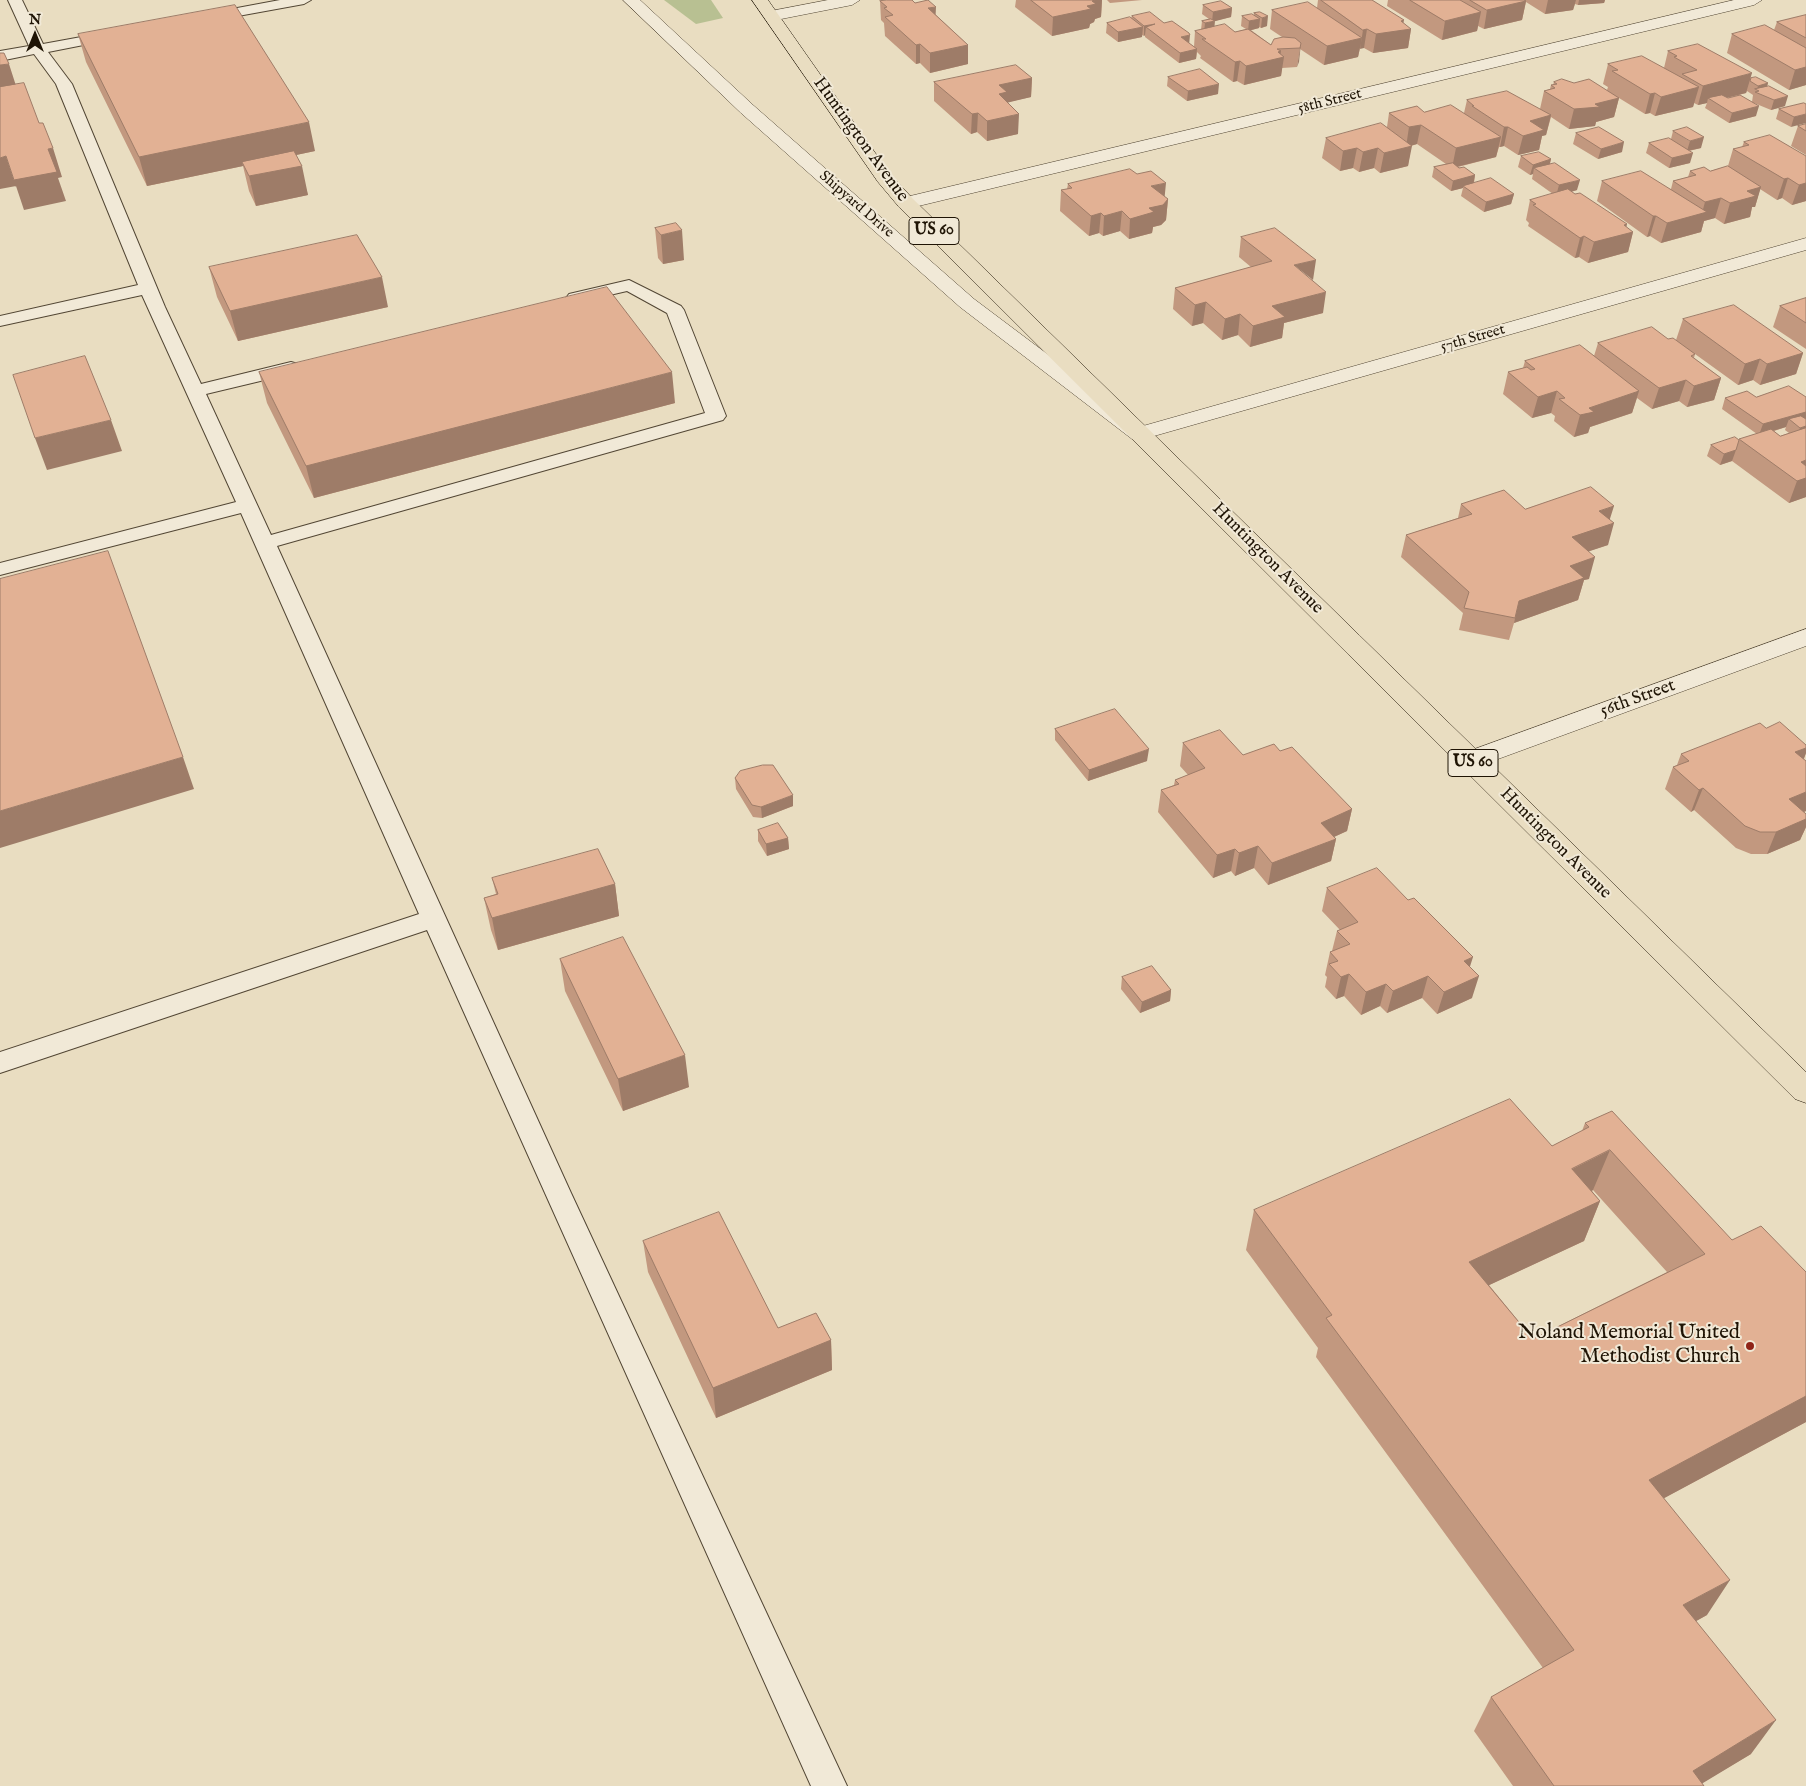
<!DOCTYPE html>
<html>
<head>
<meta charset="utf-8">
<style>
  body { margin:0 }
  #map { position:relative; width:1806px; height:1786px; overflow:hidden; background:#e9ddc1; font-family:"IM FELL English",serif }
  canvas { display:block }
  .north { position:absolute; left:10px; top:10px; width:50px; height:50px; -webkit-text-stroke:4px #f1e9d7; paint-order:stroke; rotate:0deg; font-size:14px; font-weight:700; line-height:20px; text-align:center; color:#1f1405 }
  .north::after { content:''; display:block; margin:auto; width:18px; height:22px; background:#1f1405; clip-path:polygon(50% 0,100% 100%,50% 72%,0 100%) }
</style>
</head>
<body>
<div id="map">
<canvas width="1806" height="1786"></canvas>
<div class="north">N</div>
</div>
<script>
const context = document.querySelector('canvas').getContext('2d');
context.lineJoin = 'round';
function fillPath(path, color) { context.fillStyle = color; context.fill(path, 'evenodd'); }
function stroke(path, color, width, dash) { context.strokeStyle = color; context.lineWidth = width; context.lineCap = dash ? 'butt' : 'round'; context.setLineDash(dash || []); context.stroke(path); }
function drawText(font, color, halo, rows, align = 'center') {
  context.font = font + ' "IM FELL English",serif'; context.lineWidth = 4; context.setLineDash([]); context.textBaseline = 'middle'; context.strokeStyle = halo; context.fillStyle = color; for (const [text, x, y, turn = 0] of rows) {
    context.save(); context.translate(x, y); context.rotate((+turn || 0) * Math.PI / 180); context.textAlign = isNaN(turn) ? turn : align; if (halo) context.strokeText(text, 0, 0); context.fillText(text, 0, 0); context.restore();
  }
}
fillPath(new Path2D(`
  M664,0H711L723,18L696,24Z`), '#b8c092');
const service = new Path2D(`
  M8,0H22L43,44L114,31L121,35L114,39L48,52L72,84L165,307L201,384L291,362L298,364L300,368L298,372L206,394L271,535L705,413L667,313L627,291L575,303L569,302L566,298L569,294L629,280L681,306L684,310L726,416L723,420L277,546L571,1193L847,1786H811L427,930L0,1073V1052L419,914L241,513L0,575V563L236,502L142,295L0,326V316L138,285L56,84L34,54L0,61V51L29,46Z
  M280,0H311L304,4L205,22L198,18L205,14Z`);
const minor = new Path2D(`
  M623,0H640L753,105L974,299L1143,426L1806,238V250L1140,440L1132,439L960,307L741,113Z
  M828,0H860L852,5L771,21L763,16L771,11Z
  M1734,0H1762L1754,5L906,209L899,207L897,203L899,199L906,197Z
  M1806,629V646L1479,766L1470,769L1461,766L1457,760L1461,754Z`);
const primary = new Path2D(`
  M752,0H768L890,174L913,199L1806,1072V1103L1795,1099L899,207L878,182Z`);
stroke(service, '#524634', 2);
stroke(minor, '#524634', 1);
stroke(primary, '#1f1405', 1);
fillPath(service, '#f1e9d7');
fillPath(minor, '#f1e9d7');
fillPath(primary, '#e9ddc1');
fillPath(new Path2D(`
  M1016,0H1102L1101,17L1095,19L1094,22L1090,24L1089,28L1052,36L1015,7Z
  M1107,0H1142L1110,3Z
  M1318,0H1372L1411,29L1408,48L1373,53L1364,48H1360L1358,57L1324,65L1300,49L1297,67L1282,68L1281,76L1244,85L1237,81L1233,82L1200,58L1201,56L1197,52L1196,59L1179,63L1145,37V35L1144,36L1142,35V37L1118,42L1106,33L1107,23L1131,18L1132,16L1189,43L1194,47L1195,31L1201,30L1202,21L1209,19L1202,14L1203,5L1232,8L1231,17L1214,21V27L1235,32L1246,29L1241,26L1242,16L1254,15V13L1260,12L1267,26L1261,28L1259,27V28L1251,30L1271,45L1282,37L1270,29L1272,10L1317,8Z
  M1388,0H1605L1604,3L1578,5L1575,4L1573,10L1545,14L1526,2L1522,20L1484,29L1478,26L1477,31L1442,40L1387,6Z
  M880,1L915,3L936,15L968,45V64L930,73L920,63L916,64L885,36L884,23L881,20Z
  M1806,15V85L1789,90L1727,53L1732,34L1774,30L1777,22Z
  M78,34L315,151L296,155L308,195L256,206L249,191L243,166L147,186L86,62Z
  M1668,51L1768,83L1767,86L1785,106L1771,110L1754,103L1756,116L1729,123L1705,108L1707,103L1698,105L1694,103L1693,107L1655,116L1650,113L1645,114L1619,98L1614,117L1596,122L1595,126L1569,129L1551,117L1546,135L1542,136L1539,150L1518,155L1504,146L1500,147H1499L1496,157L1458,167L1475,175L1474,183L1514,194L1511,204L1484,212L1461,196L1463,188L1451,191L1432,177L1434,167L1446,164L1417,144L1411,146L1408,166L1380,173L1374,168L1359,172L1353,168L1340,171L1322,158L1326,138L1387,127L1389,113L1424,112L1464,113L1467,100L1540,109L1544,91L1550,89L1551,85H1553L1554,82L1574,83L1607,90L1608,87L1603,84L1608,64L1664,68ZM1747,91L1753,95L1752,102L1727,98L1746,93Z
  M1168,77L1218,94L1187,101L1167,86Z
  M1032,78L1031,97L1008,102L1018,134L987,141L977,132L971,134L934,101V82Z
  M1804,103L1791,127L1776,119L1779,109Z
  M1806,124V155L1791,146L1798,126Z
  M1673,131L1701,148L1689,151L1690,163L1669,168L1646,153L1649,143L1671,139Z
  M1576,133L1622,152L1598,159L1573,144Z
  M1744,142L1806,156V201L1792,205L1782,198L1777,200L1760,189L1755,207H1752L1750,217L1724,224L1715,218L1704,221L1701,232L1661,243L1650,236L1647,237L1597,201L1602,181L1671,189L1673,181L1688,177L1690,171H1710L1728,166L1733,149L1742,147Z
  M1521,156L1551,159L1550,164L1577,190L1571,192L1633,232L1628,252L1588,263L1579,257L1575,258L1528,226L1529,223L1526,220L1530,200L1553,194L1532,179L1533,174L1530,175L1518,167Z
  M1068,184L1165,197L1168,199L1166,220L1161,225L1153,227L1152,233L1129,239L1120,231L1103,236L1099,233L1089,236L1060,211L1061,190L1067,189Z
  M655,228L684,260L663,264L658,258Z
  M1241,237L1312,280L1323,313L1284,323L1282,338L1250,347L1238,335L1222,340L1203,323L1192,326L1173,309L1175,288L1251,267L1239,257Z
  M209,267L388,307L238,341L217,297Z
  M1806,298V349L1773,327L1780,306Z
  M1683,319L1803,353L1796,374L1760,385L1753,380L1738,385L1695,354L1694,358L1721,378L1714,400L1687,407L1679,401L1652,409L1637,398L1632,413L1590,427L1588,433L1574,437L1554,421L1555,416L1551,413L1532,418L1503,394L1508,372L1523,368L1525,361L1594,356L1598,343L1668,339L1676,340Z
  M259,372L675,403L314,498L267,403Z
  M1756,397H1806V497L1789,503L1732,461L1720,465L1707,456L1711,445L1739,440L1757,434L1722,409L1725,398ZM1786,427L1785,430L1789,433L1780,436L1774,431Z
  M1461,504L1525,509L1610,520L1608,545L1589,551V579L1584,580L1578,600L1514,623L1509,640L1459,630L1463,613L1401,557L1406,535L1458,518Z
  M1766,728L1806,745V753L1804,759L1806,811L1804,812L1806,814V827L1800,840L1767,854H1751L1736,848L1694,810L1691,812L1665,789L1673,767L1677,765L1681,754Z
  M1055,729L1147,761L1088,781L1055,740Z
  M1183,743L1243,755L1280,751L1352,809L1347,831L1334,837L1336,839L1331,861L1268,885L1254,868L1235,876L1231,871L1213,878L1158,812L1161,790L1174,785L1175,780L1188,775L1180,766Z
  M735,778L793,806L762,818L753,817L736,789Z
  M758,830L788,838L789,849L767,856L758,841Z
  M492,878L615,884L619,916L498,950L491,930L484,898L496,894Z
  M1327,888L1470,967L1472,998L1437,1014L1422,998L1387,1013L1380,1006L1361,1015L1344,996L1336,999L1325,987L1327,977L1325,975L1330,952L1332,951L1337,931L1340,930L1322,911Z
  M560,959L689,1087L623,1111L565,991Z
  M1122,977L1171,990L1170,1001L1140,1013L1121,989Z
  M1585,1123L1732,1240L1806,1272V1422L1664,1498L1707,1615L1696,1621L1751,1754L1702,1783L1704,1786H1513L1474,1731L1491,1697L1543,1668L1316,1357L1318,1348L1246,1250L1254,1210L1552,1146L1582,1131ZM1593,1190L1667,1272L1533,1339L1489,1285L1584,1241L1600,1201L1592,1191Z
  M643,1241L778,1328L831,1340L832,1370L716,1418L648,1272Z`), '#c2987f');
fillPath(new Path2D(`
  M1095,0H1102L1101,17L1095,19L1094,22L1090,24L1089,28L1052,36L1053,17L1087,6L1092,1Z
  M1548,0H1576L1573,10L1545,14Z
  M1579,0H1605L1604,3L1578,5Z
  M1526,1L1522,20L1484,29L1487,10Z
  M936,7L935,26L928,8Z
  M1232,8L1231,17L1212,22L1213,12Z
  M1481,12L1477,31L1442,40L1445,21Z
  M1268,16L1267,26L1261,28L1262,18Z
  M1260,19L1259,28L1248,31L1249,21Z
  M1404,20L1402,30L1411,29L1408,48L1373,53L1376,34L1401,21Z
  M1215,21L1214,31L1204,33L1205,23Z
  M1155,24L1146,27L1145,35L1144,36V26Z
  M1143,27L1142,37L1118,42V32Z
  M1367,29L1364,48L1360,49L1363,30Z
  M1190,35L1189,45L1181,37Z
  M1362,38L1358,57L1324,65L1327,46Z
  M1301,43L1299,62L1297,67L1300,48Z
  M920,44V63L916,64V45Z
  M968,45V64L930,73V53Z
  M1197,49L1196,59L1179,63L1180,53Z
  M1281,51L1280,58L1284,57L1281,76L1244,85L1246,66Z
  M1240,61L1237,81L1233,82L1235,62Z
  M9,64L18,92L0,95V65Z
  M1806,67V85L1789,90L1795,70Z
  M1752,73L1746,93L1713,101L1708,98L1707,103L1698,105L1703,86Z
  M1032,78L1031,97L1006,103L998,113L999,85Z
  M1768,83L1765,93L1757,90L1758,86Z
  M1219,84L1218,94L1187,101L1188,91Z
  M1699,87L1693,107L1655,116L1661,97Z
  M1655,93L1650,113L1645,114L1650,94Z
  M1788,96L1785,106L1771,110L1774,100Z
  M1619,98L1614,117L1596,122L1595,126L1569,129L1574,109Z
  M1759,106L1756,116L1729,123L1732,113Z
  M978,113L977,132L971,134L972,114Z
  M1019,114L1018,134L987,141V121Z
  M1806,114V123L1791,127L1794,117Z
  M1551,115L1546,135L1542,136L1539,150L1518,155L1523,136L1530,121Z
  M309,122L315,151L244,166L242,162L243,166L147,186L139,157Z
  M1421,125L1417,144L1406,147L1409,127Z
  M1504,127H1508L1504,146L1500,147Z
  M1501,137L1496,157L1452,168L1456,148Z
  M1704,137L1701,148L1687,151L1690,141Z
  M1624,142L1622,152L1598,159L1601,149Z
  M1412,146L1408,166L1380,173L1384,153Z
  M53,148L62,177L58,178L66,201L24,210L14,180L48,149Z
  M1357,148L1353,168L1340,171L1343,151Z
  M1378,148L1374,168L1359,172L1363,152Z
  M1693,153L1690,163L1669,168L1672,158Z
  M6,156L16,186L0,189V158Z
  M1551,159L1548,170L1534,168L1533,174L1530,175L1533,165Z
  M302,166L308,195L256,206L249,176Z
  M1475,175L1473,186H1463V188L1451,191L1453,181Z
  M1788,178L1782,198L1777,200L1784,179Z
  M1580,180L1577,190L1556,196L1559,185Z
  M1166,183L1164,203L1151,186Z
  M1806,183V201L1792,205L1799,185Z
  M1761,187L1755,207H1752L1750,217L1724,224L1730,203L1747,191Z
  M1514,194L1511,204L1484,212L1486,202Z
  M1721,198L1715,218L1704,221L1701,232L1661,243L1667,223L1702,213L1705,202Z
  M1168,199L1166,220L1161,225L1153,227L1152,233L1129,239L1130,219L1149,208Z
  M1122,211L1120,231L1103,236L1104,216Z
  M1101,213L1099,233L1089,236L1091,216Z
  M1653,216H1656L1650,236L1647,237Z
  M1627,224L1625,234L1633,232L1628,252L1588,263L1594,242L1624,225Z
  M682,230L684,260L663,264L661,235Z
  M1584,236L1579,257L1575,258L1580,238Z
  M1316,260L1313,280L1294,265Z
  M382,277L388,307L238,341L230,311Z
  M1326,292L1323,313L1284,323L1282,338L1250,347L1253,326L1272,306Z
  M1206,302L1203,323L1192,326L1195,305Z
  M1240,314L1238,335L1222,340L1225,319Z
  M1803,353L1796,374L1760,385L1767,364Z
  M1760,359L1753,380L1738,385L1745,364Z
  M672,372L675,403L314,498L306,466Z
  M1721,378L1714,400L1687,407L1694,386Z
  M1686,380L1679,401L1652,409L1659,388Z
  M1557,391L1551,413L1532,418L1538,397Z
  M1639,391L1632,413L1590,427L1588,433L1574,437L1580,415L1589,408Z
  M1806,412V421L1789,419L1786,427L1759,435L1763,424Z
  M111,420L122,451L47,470L35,438Z
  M1806,426V436L1796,439L1800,428Z
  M1736,450L1732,461L1720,465L1724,454Z
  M1806,460V497L1789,503L1797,481L1801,462Z
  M1614,506L1608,525L1614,523L1608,545L1566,559L1572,537L1599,511Z
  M1595,557L1589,579L1584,580L1578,600L1514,623L1519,601L1570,566Z
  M1806,748V753L1799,770L1795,752Z
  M1149,749L1147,761L1088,781L1089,770Z
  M183,757L194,789L0,848V811Z
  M1703,788L1694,810L1691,812L1699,790Z
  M1806,792V811L1779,822L1789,799Z
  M793,795V806L762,818L761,807Z
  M1352,809L1347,831L1316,845L1321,823Z
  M1806,819V827L1800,840L1767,854L1776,832Z
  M788,838L789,849L767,856L766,844Z
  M1336,839L1331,861L1268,885L1272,863Z
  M1258,846L1254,868L1235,876L1239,853Z
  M1235,849L1231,871L1213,878L1217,855Z
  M615,884L619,916L498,950L492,918Z
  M1473,957L1466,979L1464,961Z
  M1349,974L1344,996L1336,999L1341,977Z
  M1428,976L1422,998L1387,1013L1393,991Z
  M1479,976L1472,998L1437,1014L1444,992Z
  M1386,984L1380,1006L1361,1015L1366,992Z
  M1171,990L1170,1001L1140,1013L1142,1002Z
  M685,1055L689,1087L623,1111L618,1079Z
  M1610,1150L1593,1190L1557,1209L1572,1169Z
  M1600,1201L1584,1241L1455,1301L1469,1262Z
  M831,1340L832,1370L716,1418L713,1388Z
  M1806,1396V1422L1629,1517L1649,1480Z
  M1730,1580L1707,1615L1662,1640L1683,1605Z
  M1776,1720L1751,1754L1698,1786L1693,1771Z`), '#9e7c68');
const building = new Path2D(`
  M887,0H912L915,3L928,0L936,7L928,8L968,45L930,53L920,44L916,45L885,17L893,15L884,8L887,7L880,1Z
  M1031,0H1095L1092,1L1096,4L1087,6L1091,9L1053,17Z
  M1321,0H1372L1404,20L1401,21L1411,29L1376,34L1367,29L1363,30Z
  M1410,0H1460L1481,12L1445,21Z
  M1470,0H1524L1526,1L1487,10Z
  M1221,1L1232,8L1213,12L1203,5Z
  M1308,2L1362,38L1327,46L1272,10Z
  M235,5L309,122L139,157L78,34Z
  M1150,12L1164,23L1172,21L1189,33L1190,35L1181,37L1197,49L1180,53L1146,27L1155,24L1144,26L1132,16Z
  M1260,12L1268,16L1262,18L1254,13Z
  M1252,14L1260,19L1249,21L1242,16Z
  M1806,15V38L1777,22Z
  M1130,17L1143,27L1118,32L1107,23Z
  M1211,19L1215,21L1205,23L1202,21Z
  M1225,24L1235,32L1248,29L1271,45L1274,39L1283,37L1295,38L1301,43L1300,48L1277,49L1281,51L1278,52L1284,57L1246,66L1240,61L1235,62L1202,39H1206L1195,31Z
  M1765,25L1806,48V67L1795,70L1732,34Z
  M1698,44L1752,73L1703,86L1682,74L1697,70L1674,57L1677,56L1668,51Z
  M0,53H4L9,64L0,65Z
  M1642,56L1699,87L1661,97L1655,93L1650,94L1612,71L1618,70L1608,64Z
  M1016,65L1032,78L999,85L1007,92L999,94L1019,114L987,121L978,113L972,114L934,82Z
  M1200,69L1219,84L1188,91L1168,77Z
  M1756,77L1768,83L1758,86L1750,81L1751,78Z
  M1562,79L1574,83L1589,79L1619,98L1595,104L1600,107L1574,109L1544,91L1555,88L1551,85L1557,84L1554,82Z
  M24,83L39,123H43L53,148L48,149L57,172L14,180L6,156L0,158V87Z
  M1769,86L1788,96L1774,100L1755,92L1759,91L1755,89Z
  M1507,91L1551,115L1530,121L1544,130L1523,136L1508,127H1504L1472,106H1474L1467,100Z
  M1722,95L1728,98L1740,95L1759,106L1732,113L1708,98Z
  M1804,103L1806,104V114L1794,117L1779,109Z
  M1451,105L1501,137L1456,148L1421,125L1409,127L1389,113L1417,106L1424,112Z
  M1381,123L1412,146L1384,153L1378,148L1363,152L1357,148L1343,151L1326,138Z
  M1806,124V131L1798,126Z
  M1599,127L1624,142L1601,149L1576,133Z
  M1687,127L1704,137L1690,141L1673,131Z
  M1770,135L1806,156V183L1799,185L1788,178L1784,179L1733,149L1749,145L1744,142Z
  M1669,138L1693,153L1672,158L1649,143Z
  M294,151L302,166L249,176L242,162Z
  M1539,152L1551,159L1533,165L1521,156Z
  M1453,163L1459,168L1464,167L1475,175L1453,181L1434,167Z
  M1555,163L1580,180L1559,185L1534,168Z
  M1728,166L1761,187L1747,191L1756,196L1730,203L1721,198L1705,202L1673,181L1696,175L1690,171L1704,167L1710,171Z
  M1130,169L1137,174L1151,171L1166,183L1151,186L1168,199L1163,205L1149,208L1154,212L1130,219L1122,211L1104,216L1101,213L1091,216L1061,190L1072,188L1068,184Z
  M1641,171L1707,212L1667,223L1656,216H1653L1602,181Z
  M1491,178L1514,194L1486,202L1463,186Z
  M1568,189L1575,194L1580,193L1627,224L1624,225L1633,232L1594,242L1584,236L1580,238L1533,205L1536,204L1530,200Z
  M676,223L682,230L661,235L655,228Z
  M1275,228L1316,260L1294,265L1326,292L1272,306L1285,317L1253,326L1240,314L1225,319L1206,302L1195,305L1175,288L1272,261L1241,237Z
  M357,235L382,277L230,311L209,267Z
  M607,287L672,372L306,466L259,372Z
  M1806,298V323L1780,306Z
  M1734,305L1803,353L1767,364L1760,359L1745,364L1683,319Z
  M1652,327L1668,339L1673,338L1695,354L1691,356L1721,378L1694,386L1686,380L1659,388L1598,343Z
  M1580,345L1639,391L1589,408L1594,412L1580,415L1559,399L1565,398L1557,391L1538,397L1508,372L1527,367L1531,370L1535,369L1525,361Z
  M85,356L111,420L35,438L13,375Z
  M1789,386L1806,397V412L1763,424L1725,398L1747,391L1756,397Z
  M1801,416L1806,419V426L1800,428L1789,419Z
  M1806,428V460L1801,462L1806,466V478L1797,481L1739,439L1771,429L1780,436Z
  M1735,437L1739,440L1736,450L1724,454L1711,445Z
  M1591,487L1614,506L1599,511L1614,523L1572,537L1595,557L1570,566L1584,578L1519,601L1515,618L1464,608L1469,592L1406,535L1472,514L1461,504L1504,490L1525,509Z
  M108,551L183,757L0,811V579Z
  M1115,709L1149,749L1089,770L1055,729Z
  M1780,722L1806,745V748L1795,752L1806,761V792L1789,799L1806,814V819L1776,832H1760L1745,826L1703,788L1699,790L1673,767L1689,761L1681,754L1760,723L1766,728Z
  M1220,730L1243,755L1274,744L1280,751L1292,747L1352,809L1321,823L1336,839L1272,863L1258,846L1239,853L1235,849L1217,855L1161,790L1179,784L1175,780L1205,768L1183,743Z
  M763,765H773L793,795L761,807L752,805L735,778L740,771Z
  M778,823L788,838L766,844L758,830Z
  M598,849L615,884L492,918L484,898L498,894L492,878Z
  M1377,868L1408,900L1414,898L1473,957L1464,961L1479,976L1444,992L1428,976L1393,991L1386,984L1366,992L1349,974L1341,977L1329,964L1338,961L1330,952L1350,944L1337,931L1358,922L1327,888Z
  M623,937L685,1055L618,1079L560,959Z
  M1152,966L1171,990L1142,1002L1122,977Z
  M1510,1099L1552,1146L1589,1127L1585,1123L1612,1111L1732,1240L1761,1226L1806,1272V1396L1649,1480L1730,1580L1683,1605L1776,1720L1693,1771L1704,1786H1554L1491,1697L1574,1650L1326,1318L1332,1315L1254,1210ZM1610,1150L1705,1254L1533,1339L1469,1262L1600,1201L1572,1169Z
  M719,1212L778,1328L816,1313L831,1340L713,1388L643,1241Z`);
fillPath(building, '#e2b194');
stroke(building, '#9e7c68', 1);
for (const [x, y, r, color] of [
  [1750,1346,5,"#8f2418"]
]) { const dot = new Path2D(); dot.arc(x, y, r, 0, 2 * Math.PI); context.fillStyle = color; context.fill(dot); stroke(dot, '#f1e9d7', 2); }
drawText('15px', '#1f1405', '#f1e9d7', [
  ["58th Street",1330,102,-14],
  ["Shipyard Drive",856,205,41],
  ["57th Street",1473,339,-16]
]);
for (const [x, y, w] of [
  [934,231,50],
  [1473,763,50]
]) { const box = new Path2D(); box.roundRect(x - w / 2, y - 13.5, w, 27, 4); context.fillStyle = '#f1e9d7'; context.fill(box); stroke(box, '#1f1405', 1); }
drawText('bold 16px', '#1f1405', null, [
  ["US 60",934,231],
  ["US 60",1473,763]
]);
drawText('18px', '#1f1405', '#f1e9d7', [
  ["Huntington Avenue",860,140,54],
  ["Huntington Avenue",1267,559,45],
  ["56th Street",1638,699,-20],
  ["Huntington Avenue",1555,844,45]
]);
drawText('21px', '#1f1405', '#f1e9d7', [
  ["Noland Memorial United",1740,1334],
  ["Methodist Church",1740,1358]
], 'right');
</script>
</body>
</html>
